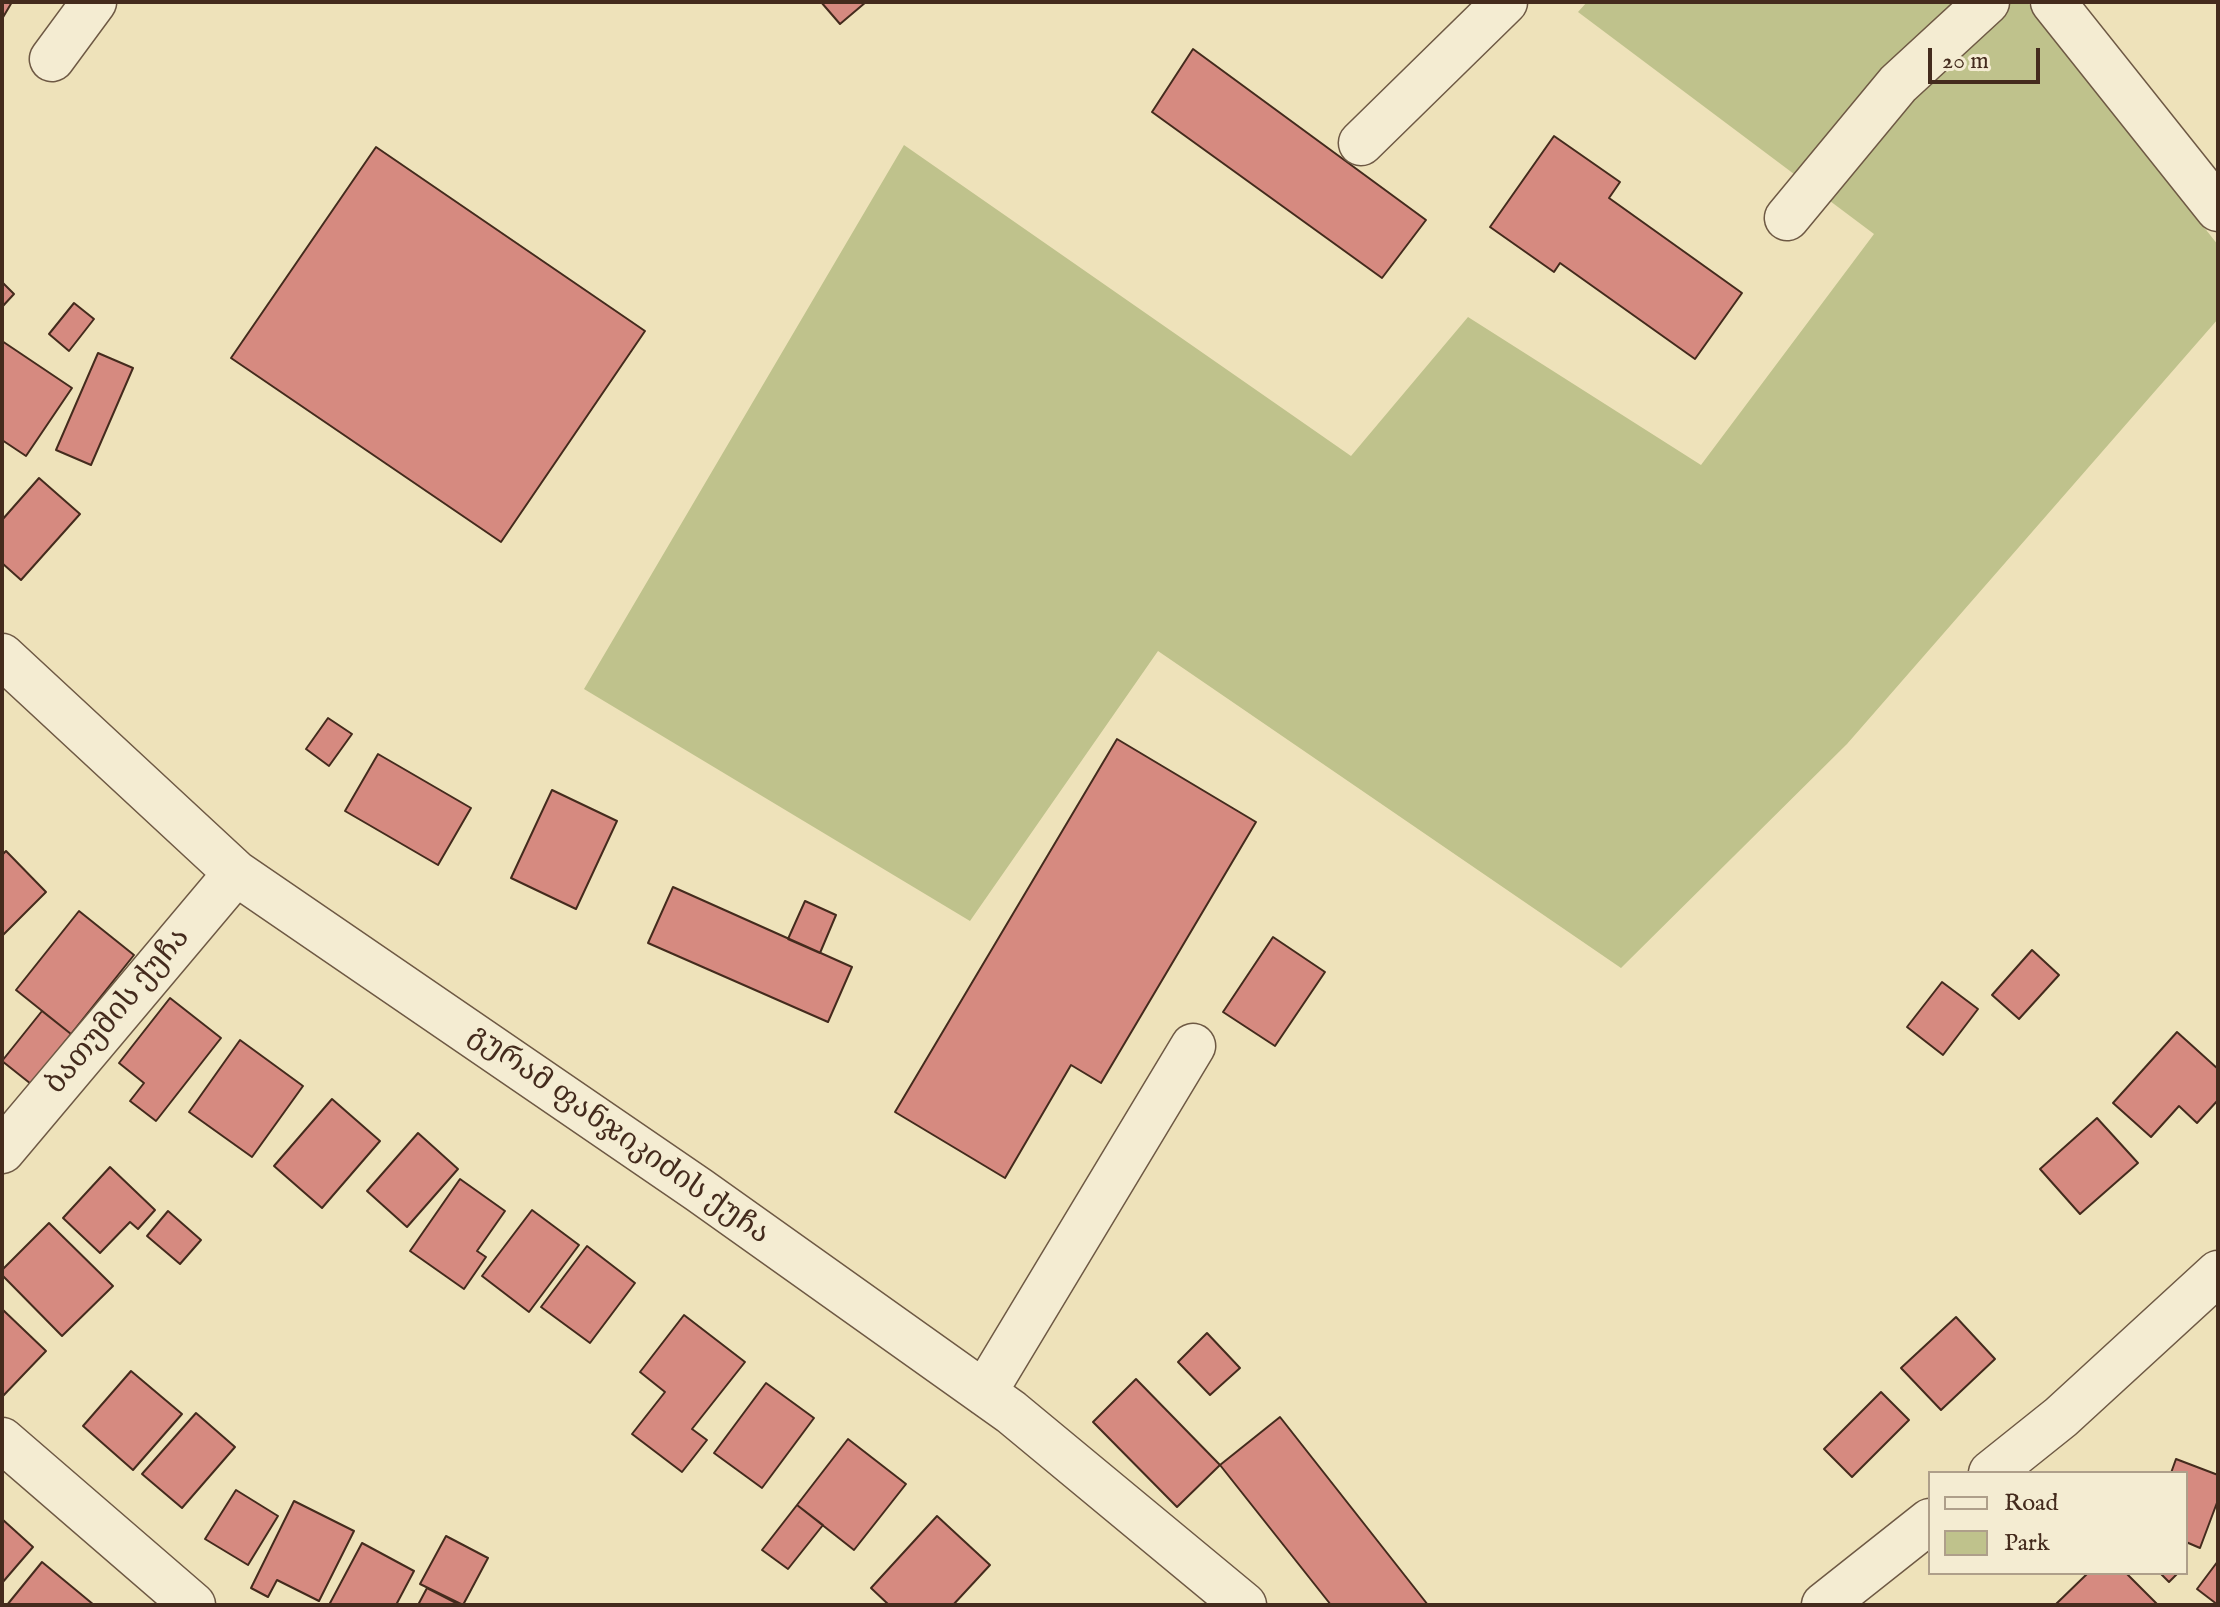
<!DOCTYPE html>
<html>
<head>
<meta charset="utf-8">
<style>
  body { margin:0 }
  #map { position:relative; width:2220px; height:1607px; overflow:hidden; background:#eee2ba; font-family:"IM FELL English",serif }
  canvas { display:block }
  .frame { position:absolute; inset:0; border:4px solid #442b1d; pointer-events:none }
  .legend { position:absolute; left:1928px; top:1471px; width:260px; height:104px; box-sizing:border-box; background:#f4ecd2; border:2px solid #ae9f8a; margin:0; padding:10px 14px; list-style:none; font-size:24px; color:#442b1d }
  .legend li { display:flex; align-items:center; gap:16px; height:40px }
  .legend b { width:40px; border:2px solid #ae9f8a }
  .scale { position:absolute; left:1928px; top:48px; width:112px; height:36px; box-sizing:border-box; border:4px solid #442b1d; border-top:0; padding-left:10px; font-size:24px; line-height:28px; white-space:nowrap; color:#442b1d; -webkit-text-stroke:6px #f4ecd2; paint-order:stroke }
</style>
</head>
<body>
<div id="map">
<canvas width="2220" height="1607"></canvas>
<div class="frame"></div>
<ul class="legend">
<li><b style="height:10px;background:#f4ecd2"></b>Road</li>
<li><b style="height:22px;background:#bfc28c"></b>Park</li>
</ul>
<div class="scale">20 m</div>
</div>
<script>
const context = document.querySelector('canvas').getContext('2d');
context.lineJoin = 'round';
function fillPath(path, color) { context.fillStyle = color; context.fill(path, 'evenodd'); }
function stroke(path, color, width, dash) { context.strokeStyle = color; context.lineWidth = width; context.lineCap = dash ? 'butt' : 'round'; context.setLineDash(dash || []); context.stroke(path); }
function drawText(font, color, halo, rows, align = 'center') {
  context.font = font + ' "IM FELL English","Noto Serif Georgian",serif'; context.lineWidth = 8; context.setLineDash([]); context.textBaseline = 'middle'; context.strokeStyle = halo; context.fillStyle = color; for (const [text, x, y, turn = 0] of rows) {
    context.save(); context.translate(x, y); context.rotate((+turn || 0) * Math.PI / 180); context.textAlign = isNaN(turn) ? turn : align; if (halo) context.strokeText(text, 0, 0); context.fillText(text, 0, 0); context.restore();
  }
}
fillPath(new Path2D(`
  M1587,2H2027L2218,245V319L1847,744L1621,968L1158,651L970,921L584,689L904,145L1351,456L1468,317L1701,465L1874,234L1578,12Z`), '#bfc28c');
const building = new Path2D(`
  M2,2H12L2,19Z
  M821,2H866L840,24Z
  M1193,49L1426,220L1382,278L1152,112Z
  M1554,136L1620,182L1609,198L1742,293L1695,359L1560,263L1554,272L1490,227Z
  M376,147L645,331L501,542L231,358Z
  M2,282L14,294L2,307Z
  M74,303L94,319L69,351L49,334Z
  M2,341L72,388L26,456L2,440Z
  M98,353L133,368L91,465L56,450Z
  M39,478L80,514L21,580L2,563V520Z
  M328,718L352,734L329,766L306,749Z
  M1117,739L1256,822L1101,1083L1071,1065L1005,1178L895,1112Z
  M378,754L471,808L438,865L345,811Z
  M552,790L617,821L576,909L511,878Z
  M6,851L46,892L2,936V855Z
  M673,887L852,967L828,1022L648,943Z
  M805,901L836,915L820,953L788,939Z
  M79,911L134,955L71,1034L16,990Z
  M1273,937L1325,972L1275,1046L1223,1012Z
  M2032,950L2059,975L2019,1019L1992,995Z
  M1942,982L1978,1009L1943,1055L1907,1027Z
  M170,998L221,1038L156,1121L130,1101L144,1083L119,1063Z
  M42,1011L71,1034L31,1084L2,1061Z
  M2177,1032L2218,1069V1100L2197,1123L2179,1106L2151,1137L2113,1103Z
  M240,1040L303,1086L252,1157L189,1112Z
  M332,1099L380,1141L322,1208L274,1166Z
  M2097,1118L2138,1163L2080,1214L2040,1169Z
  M418,1133L458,1169L407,1227L367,1191Z
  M110,1167L155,1210L138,1229L130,1222L100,1253L63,1218Z
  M460,1179L505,1211L477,1251L486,1257L464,1289L410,1251Z
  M532,1210L579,1245L529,1312L482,1276Z
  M168,1211L201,1240L180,1264L147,1236Z
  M49,1223L113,1286L62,1336L2,1275V1270Z
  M587,1246L635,1283L590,1343L541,1307Z
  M2,1309L46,1351L2,1397Z
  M684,1315L745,1362L692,1429L707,1440L682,1472L632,1434L665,1392L640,1372Z
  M1956,1317L1995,1359L1941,1410L1901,1368Z
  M1207,1333L1240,1368L1210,1395L1178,1362Z
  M131,1371L182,1414L133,1470L83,1426Z
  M1136,1379L1220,1465L1177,1507L1093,1422Z
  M766,1383L814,1418L762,1488L714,1453Z
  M1881,1392L1909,1420L1852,1477L1824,1449Z
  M196,1413L235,1447L182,1508L142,1474Z
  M1280,1417L1428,1605H1331L1220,1465Z
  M848,1439L906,1484L854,1550L797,1505Z
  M2176,1459L2218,1475V1500L2200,1548L2186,1542V1473H2171Z
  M236,1490L278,1516L248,1565L205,1539Z
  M294,1501L354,1531L319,1601L277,1580L268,1597L251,1588Z
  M797,1505L823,1525L788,1569L762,1550Z
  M937,1516L990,1565L953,1605H889L871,1588Z
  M2,1519L33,1547L2,1583Z
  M446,1536L488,1558L463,1605L420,1584Z
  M362,1543L414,1571L396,1605H329Z
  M2218,1561V1605L2197,1589Z
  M42,1562L94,1605H7Z
  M2088,1573H2126L2158,1605H2055Z
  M2160,1573H2178L2169,1582Z
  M427,1588L460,1605H418Z`);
fillPath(building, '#d68a80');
stroke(building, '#442b1d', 2);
const minor = new Path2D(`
  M2053,2L2218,209
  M52,59L94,2
  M1361,143L1505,2
  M1787,218L1898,84L1987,2
  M2,656L236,873L699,1190L1011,1412L1244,1605
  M2,1151L236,873
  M984,1393L1193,1046
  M2,1440L193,1605
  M1991,1473L2061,1417L2218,1273
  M1824,1605L1930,1521`);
stroke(minor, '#6e5944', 47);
stroke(minor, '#f4ecd2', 44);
drawText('30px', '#442b1d', '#f4ecd2', [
  ["ბათუმის ქუჩა",119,1012,-50],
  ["გურამ ფანჯიკიძის ქუჩა",618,1136,35]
]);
</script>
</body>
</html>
